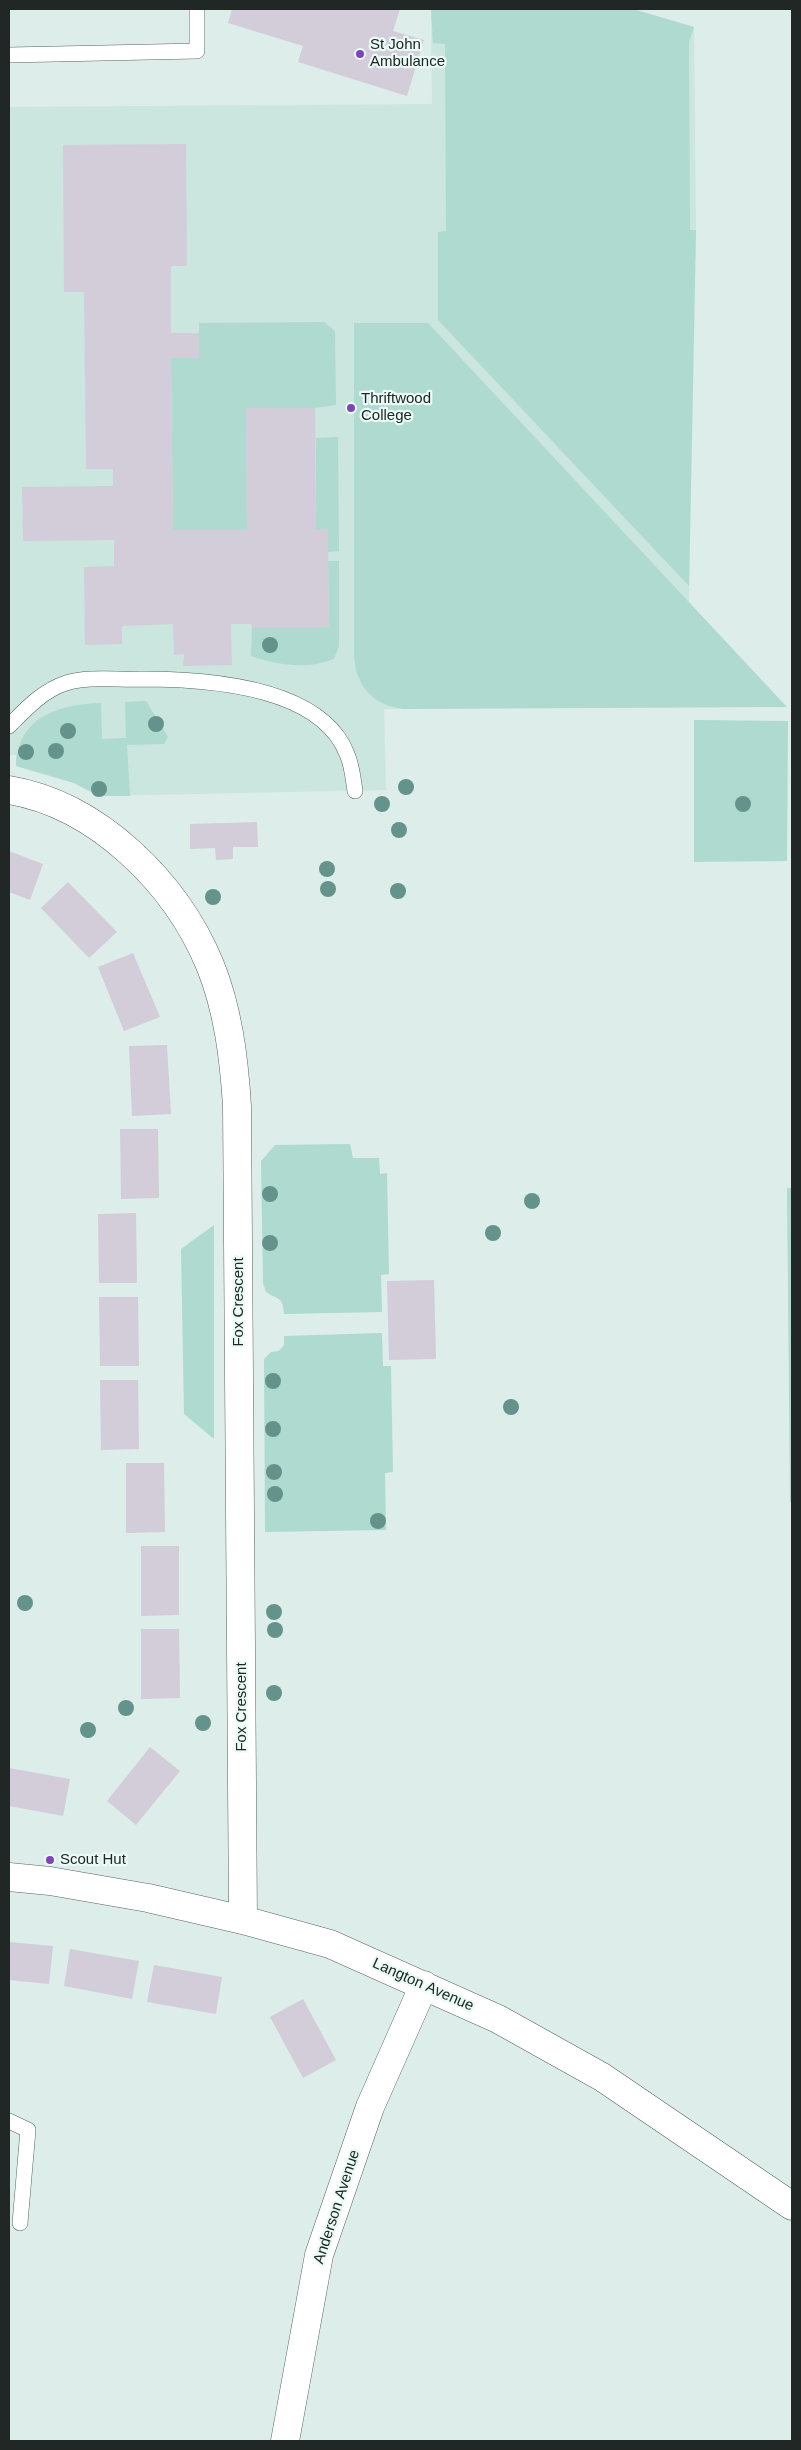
<!DOCTYPE html>
<html>
<head>
<meta charset="utf-8">
<style>
  body { margin:0 }
  #map { position:relative; width:801px; height:2450px; overflow:hidden; background:#ddede9; font-family:Helvetica,sans-serif }
  canvas { display:block }
  .frame { position:absolute; inset:0; border:10px solid #202725; pointer-events:none }
</style>
</head>
<body>
<div id="map">
<canvas width="801" height="2450"></canvas>
<div class="frame"></div>
</div>
<script>
const context = document.querySelector('canvas').getContext('2d');
context.lineJoin = 'round';
function fillPath(path, color) { context.fillStyle = color; context.fill(path, 'evenodd'); }
function stroke(path, color, width, dash) { context.strokeStyle = color; context.lineWidth = width; context.lineCap = dash ? 'butt' : 'round'; context.setLineDash(dash || []); context.stroke(path); }
function drawText(font, color, halo, rows, align = 'center') {
  context.font = font + ' Helvetica,sans-serif'; context.lineWidth = 4.5; context.setLineDash([]); context.textBaseline = 'middle'; context.strokeStyle = halo; context.fillStyle = color; for (const [text, x, y, turn = 0] of rows) {
    context.save(); context.translate(x, y); context.rotate((+turn || 0) * Math.PI / 180); context.textAlign = isNaN(turn) ? turn : align; if (halo) context.strokeText(text, 0, 0); context.fillText(text, 0, 0); context.restore();
  }
}
fillPath(new Path2D(`
  M431,9H633L694,27L696,230L687,706L384,709L386,790L99,796L74,783L16,766V755H9V107L432,104Z`), '#cbe5df');
fillPath(new Path2D(`
  M431,9H633L694,27L689,42L690,230H696L689,586L438,320V232L446,231L445,44L433,43Z
  M324,322L335,331L336,405L315,408L246,409L247,530H173L171,358H199V323Z
  M354,323H428L787,707L403,709C373,705 356,686 354,656Z
  M338,437L339,551L328,552V529H316V438Z
  M328,561H339V646L334,659C307,670 278,665 251,656L252,627H329Z
  M146,701L168,737L164,744L127,745L130,796H99L74,783L16,766C17,717 60,704 101,703L102,739L126,738L125,702Z
  M694,720L788,721L787,861L694,862Z
  M350,1144L353,1158H379L380,1174L387,1173L389,1274L381,1275L382,1312L284,1314C283,1296 278,1300 266,1292L263,1283L261,1161L275,1145Z
  M787,1188H792V1503L790,1502Z
  M214,1225V1439L184,1414L181,1249Z
  M382,1333L383,1366H391L393,1472L385,1473L386,1530L265,1532L264,1359L271,1352L279,1351L284,1345V1336Z`), '#aedad0');
fillPath(new Path2D(`
  M232,9H400L393,31L424,40L407,96L298,62L303,46L228,23Z
  M186,144L187,266H171V333H199V358H171L173,530H247L246,408H315L316,529H328L329,627H252L251,624H231L232,665L183,666L184,654L174,655L173,624L122,626V644L85,645L84,567L114,566V540L23,541L22,487L113,486V469H86L84,292H64L63,145Z
  M257,822L258,847H233V859L216,860L215,848L190,849V824Z
  M9,851L43,864L30,900L9,892Z
  M68,882L117,932L89,958L41,908Z
  M133,953L160,1017L124,1031L98,967Z
  M167,1045L171,1114L132,1116L129,1046Z
  M120,1129H158L159,1198L121,1199Z
  M136,1213L137,1283H99L98,1214Z
  M434,1280L436,1359L389,1360L387,1281Z
  M99,1297H138L139,1366H100Z
  M100,1380H138L139,1449L101,1450Z
  M126,1463H164L165,1532L126,1533Z
  M141,1546H179V1615L141,1616Z
  M141,1629H179L180,1698L141,1699Z
  M150,1747L180,1771L136,1825L107,1801Z
  M9,1768L70,1779L63,1816L9,1806Z
  M9,1942L53,1946L49,1984L9,1980Z
  M70,1949L139,1961L132,1999L64,1986Z
  M154,1965L222,1977L216,2014L147,2002Z
  M303,1999L336,2060L303,2078L270,2017Z`), '#d2cdd9');
const lane = new Path2D(`
  M9,55L197,51V9
  M9,726C26,709 42,691 66,683C89,676 117,680 141,679C203,679 320,685 347,754C352,765 353,778 355,791
  M9,2121L28,2130L20,2223`);
const street = new Path2D(`
  M9,790C98,805 176,883 210,965C228,1009 234,1058 237,1106L243,1920
  M9,1877L50,1881L148,1898L243,1920L330,1944L498,2019L602,2077L792,2206
  M285,2441L319,2255L370,2107L424,1985`);
stroke(lane, '#566461', 16);
stroke(street, '#566461', 29);
stroke(lane, '#fff', 15);
stroke(street, '#fff', 28);
context.fillStyle = '#64938c';
for (const [x, y] of [
  [270,645],
  [156,724],
  [68,731],
  [56,751],
  [26,752],
  [406,787],
  [99,789],
  [382,804],
  [743,804],
  [399,830],
  [327,869],
  [328,889],
  [398,891],
  [213,897],
  [270,1194],
  [532,1201],
  [493,1233],
  [270,1243],
  [273,1381],
  [511,1407],
  [273,1429],
  [274,1472],
  [275,1494],
  [378,1521],
  [25,1603],
  [274,1612],
  [275,1630],
  [274,1693],
  [126,1708],
  [203,1723],
  [88,1730]
]) { context.beginPath(); context.arc(x, y, 8, 0, 2 * Math.PI); context.fill(); }
for (const [x, y, r, color] of [
  [360,54,5,"#8043b9"],
  [351,408,5,"#8043b9"],
  [50,1860,5,"#8043b9"]
]) { const dot = new Path2D(); dot.arc(x, y, r, 0, 2 * Math.PI); context.fillStyle = color; context.fill(dot); stroke(dot, '#eafbf6', 2); }
drawText('15px', '#202725', '#eafbf6', [
  ["St John",370,45],
  ["Ambulance",370,62],
  ["Thriftwood",361,399],
  ["College",361,416],
  ["Scout Hut",60,1860]
], 'left');
drawText('15px', '#202725', '#eafbf6', [
  ["Fox Crescent",239,1302,-90],
  ["Fox Crescent",242,1707,-90],
  ["Langton Avenue",423,1985,24],
  ["Anderson Avenue",337,2207,-72]
]);
</script>
</body>
</html>
